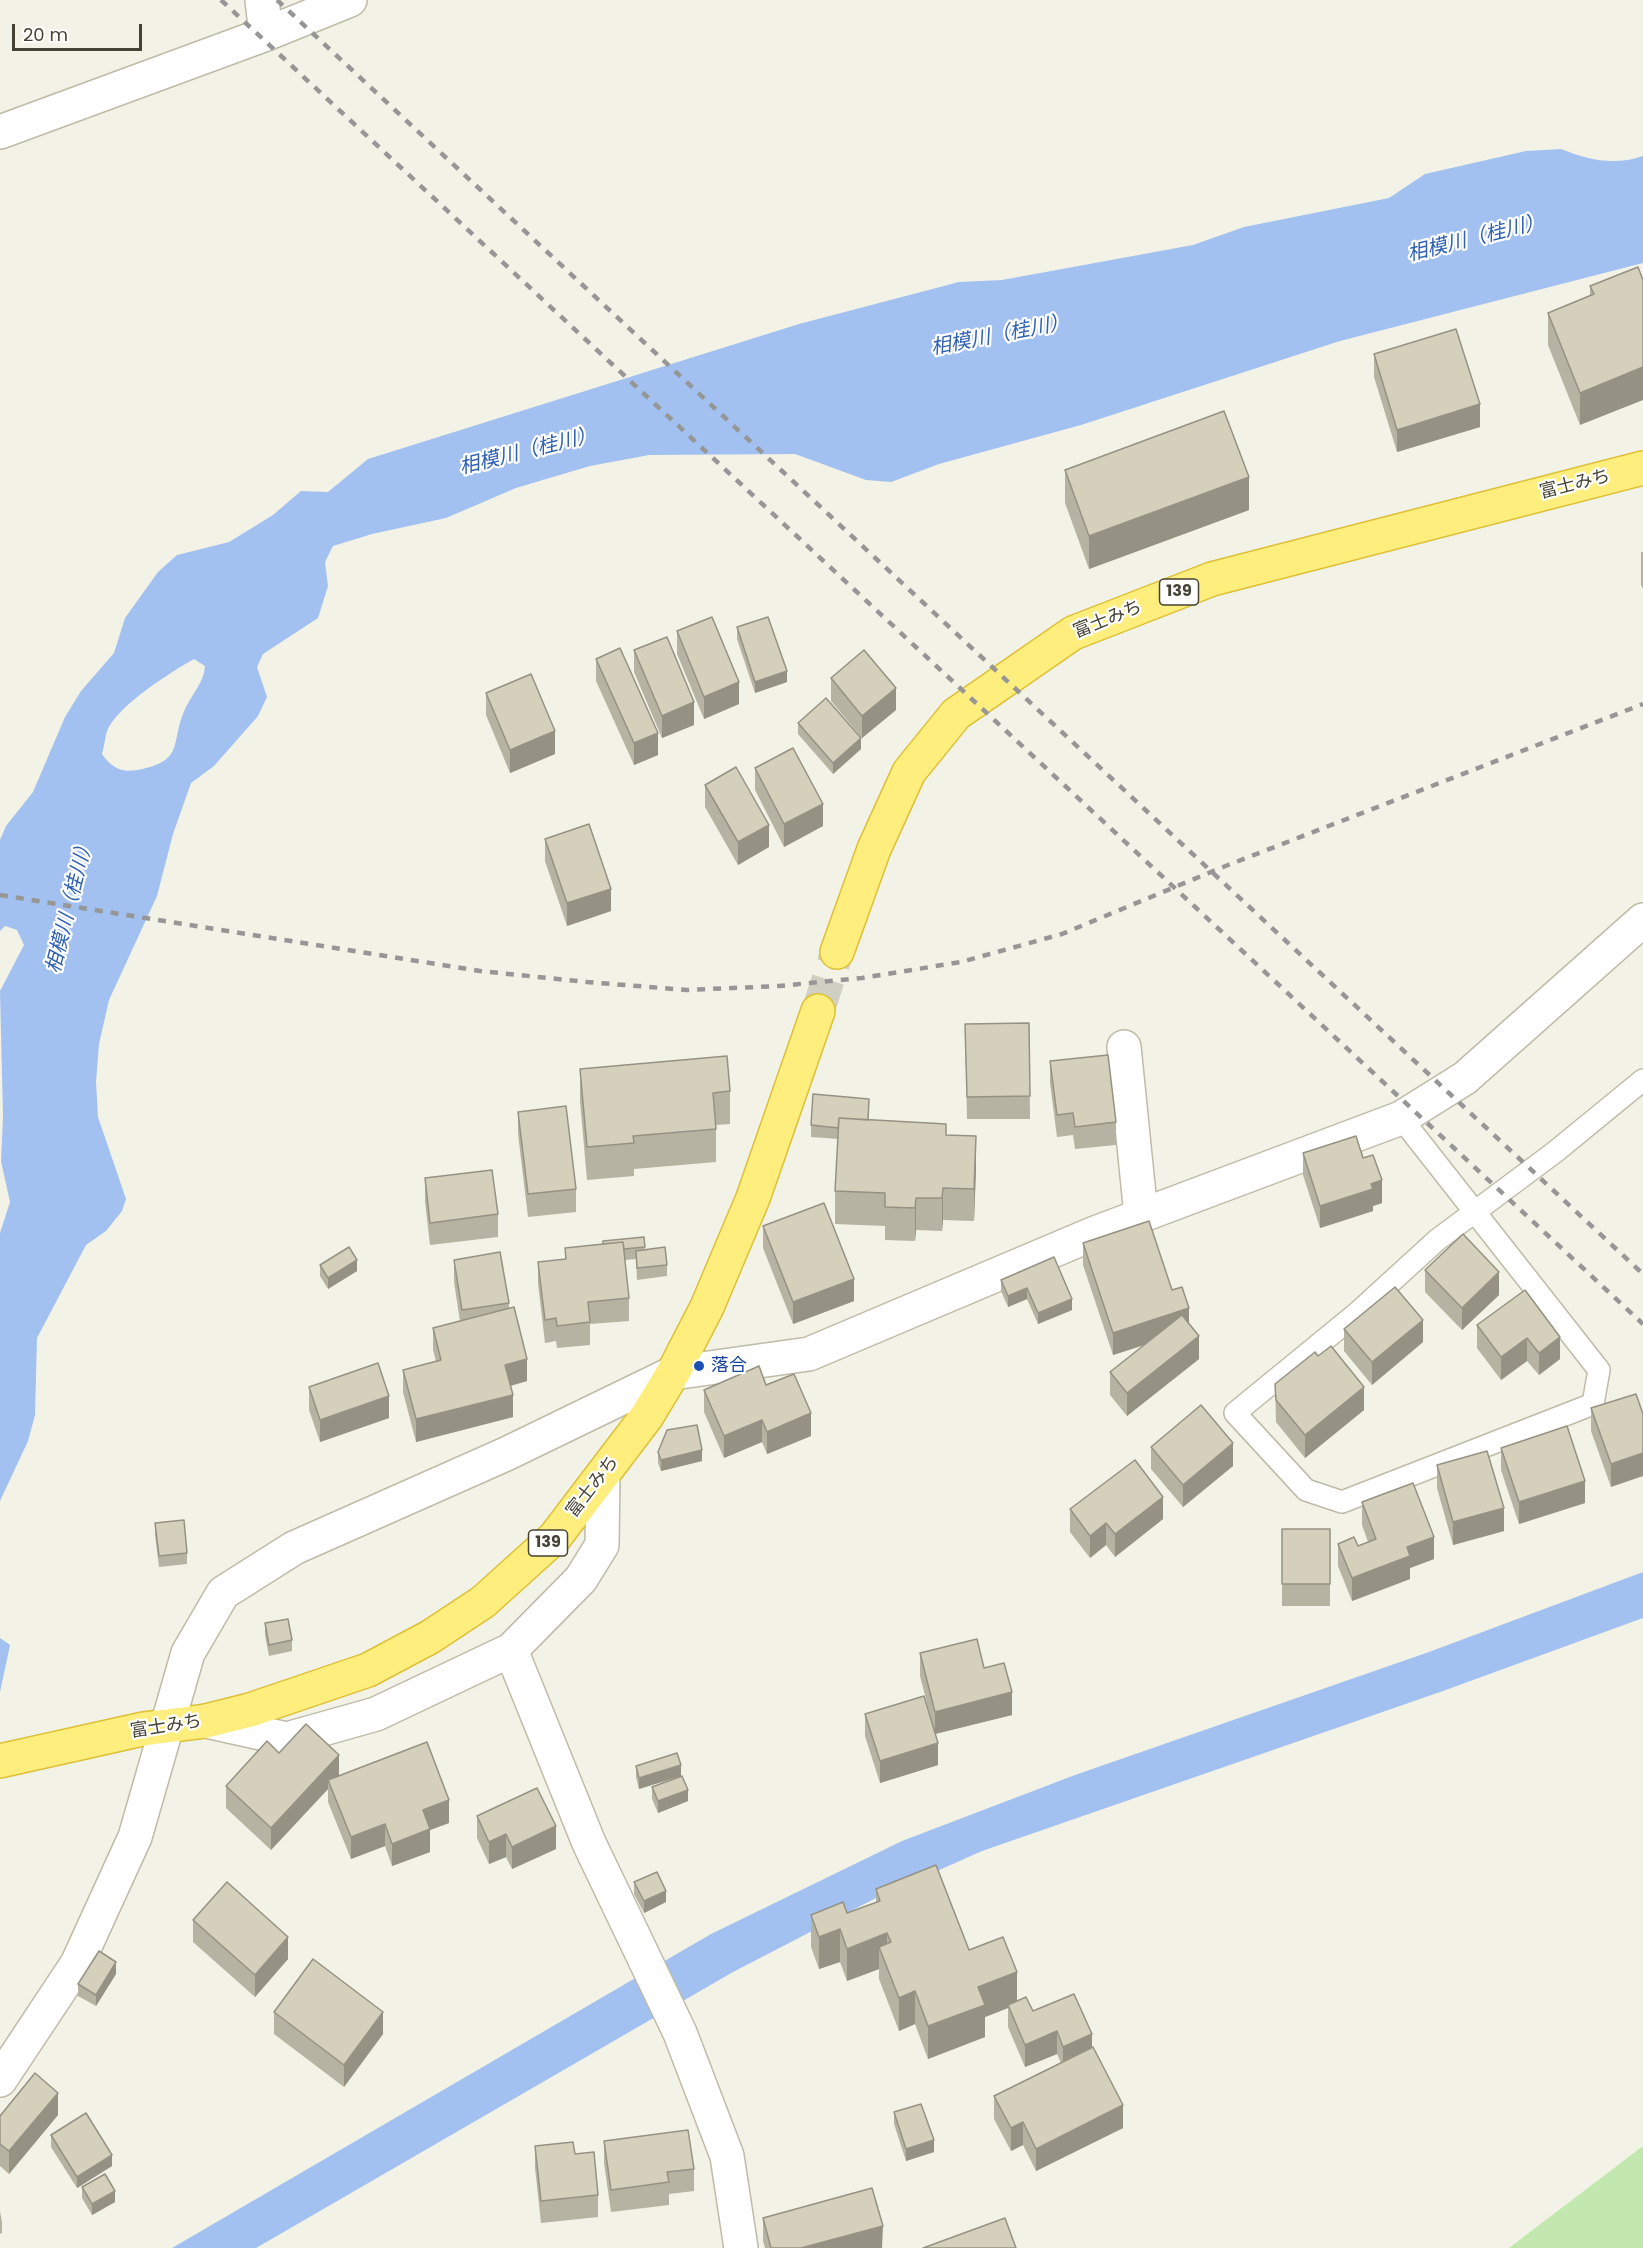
<!DOCTYPE html>
<html>
<head>
<meta charset="utf-8">
<style>
  body { margin:0 }
  #map { position:relative; width:1643px; height:2248px; overflow:hidden; background:#f3f2e6; font-family:Poppins,sans-serif }
  canvas { display:block }
  .scale { position:absolute; left:12px; top:24px; width:130px; height:27px; box-sizing:border-box; border:3px solid #464335; border-top:0; padding-left:8px; font-size:18px; line-height:21px; white-space:nowrap; color:#464335; -webkit-text-stroke:4px #fff; paint-order:stroke }
</style>
</head>
<body>
<div id="map">
<canvas width="1643" height="2248"></canvas>
<div class="scale">20 m</div>
</div>
<script>
const context = document.querySelector('canvas').getContext('2d');
context.lineJoin = 'round';
function fillPath(path, color) { context.fillStyle = color; context.fill(path, 'evenodd'); }
function stroke(path, color, width, dash) { context.strokeStyle = color; context.lineWidth = width; context.lineCap = dash ? 'butt' : 'round'; context.setLineDash(dash || []); context.stroke(path); }
function drawText(font, color, halo, rows, align = 'center') {
  context.font = font + ' Poppins,"Noto Sans JP",sans-serif'; context.lineWidth = 4.5; context.setLineDash([]); context.textBaseline = 'middle'; context.strokeStyle = halo; context.fillStyle = color; for (const [text, x, y, turn = 0] of rows) {
    context.save(); context.translate(x, y); context.rotate((+turn || 0) * Math.PI / 180); context.textAlign = isNaN(turn) ? turn : align; if (halo) context.strokeText(text, 0, 0); context.fillText(text, 0, 0); context.restore();
  }
}
fillPath(new Path2D(`
  M1643,2146V2248H1509L1639,2149Z`), '#c3e8af');
fillPath(new Path2D(`
  M1561,149C1589,160 1614,166 1643,156V263L1340,341L1081,425L939,464L891,482L866,480L795,454L649,455L590,466L516,488L446,518L372,534L333,546L325,562L328,586L318,618L263,654L257,667L267,697L258,716L214,766L191,783L173,834L157,896L109,1000L99,1044L96,1082L98,1117L126,1199L122,1211L106,1231L86,1245L37,1338L35,1415L28,1441L0,1501V1233L10,1202L1,1161L3,1117L0,991L24,945L17,930L5,926L0,931V840L6,826L33,792L65,717L81,691L114,653L125,618L158,572L177,555L229,542L273,515L301,491L328,492L368,459L799,324L959,282L1002,280L1193,245L1244,227L1389,198L1425,174L1526,151ZM194,659L205,666C204,682 193,693 186,707C169,742 187,761 137,770C121,773 111,767 102,754C104,747 105,738 107,731C117,706 171,672 194,659Z
  M1643,1572V1618L1443,1691L982,1851L874,1899L733,1972L256,2248H172L711,1934L902,1841L1075,1775L1429,1652Z
  M0,1638L10,1645L0,1692Z`), '#a2c1f0');
stroke(new Path2D(`
  M818,1011L837,952`), '#d0cfc3', 33, [33, 16]);
const service = new Path2D(`
  M1401,1118L1599,1370L1593,1404L1342,1502L1306,1490L1235,1413L1356,1314L1437,1240L1555,1152L1643,1080`);
const minor = new Path2D(`
  M262,0L266,34
  M0,132L266,34L350,0
  M1124,1047L1141,1215
  M511,1650L581,1579L602,1545L603,1474
  M206,1721L287,1739L376,1714L511,1650L589,1843L680,2033L727,2156L741,2248
  M0,2080L77,1964L135,1837L188,1653L223,1593L294,1548L506,1454L673,1373L809,1354L1095,1233L1401,1118L1465,1078L1643,920`);
const trunk = new Path2D(`
  M837,952L874,849L909,772L956,714L1073,633L1212,579L1643,468
  M0,1761L143,1729L206,1721L250,1710L368,1670L430,1637L483,1602L555,1537L647,1416L673,1373L707,1307L753,1198L818,1011`);
stroke(service, '#bfbba9', 24);
stroke(minor, '#bfbba9', 36);
stroke(trunk, '#ddc036', 36);
stroke(service, '#fff', 21);
stroke(minor, '#fff', 33);
stroke(trunk, '#feee7e', 33);
stroke(new Path2D(`
  M221,0L1643,1324
  M277,0L1643,1274
  M0,895L480,971L587,982L687,990L779,986L862,978L961,962L1062,934L1223,867L1643,704`), '#969696', 4.5, [8, 8]);
fillPath(new Path2D(`
  M1638,267L1580,425L1548,345V313L1590,296V286Z
  M1374,354L1480,427L1397,452L1374,377Z
  M1065,470L1249,510L1089,569L1065,503Z
  M1641,552H1643V589L1641,585Z
  M737,627L787,682L755,693L737,639Z
  M677,631L739,704L704,719L677,654Z
  M634,650L694,725L662,738L634,672Z
  M596,659L658,755L634,765L596,681Z
  M831,678L896,710L862,738L831,701Z
  M486,693L555,754L510,773L486,715Z
  M798,723L861,749L833,774L798,734Z
  M755,768L823,826L784,847L755,790Z
  M705,785L769,847L738,865L705,807Z
  M545,839L611,911L567,926L545,861Z
  M1029,1023L1030,1119H967L965,1024Z
  M1050,1061L1116,1122V1145L1075,1149L1073,1135L1057,1137L1050,1083Z
  M580,1069L730,1091V1124L716,1125V1162L634,1169V1176L587,1180L580,1101Z
  M869,1110V1120L946,1135L976,1169L974,1221L943,1220L942,1231L916,1230L915,1241L885,1240V1226L835,1224V1191L838,1139L811,1137V1125Z
  M518,1112L576,1189V1212L528,1217L518,1134Z
  M1303,1153L1382,1203L1373,1206V1211L1320,1228L1303,1175Z
  M425,1178L498,1214V1237L430,1245L425,1201Z
  M763,1226L854,1301L793,1324L763,1248Z
  M644,1237L645,1250L667,1265V1276L637,1280L636,1259L625,1260L629,1298V1321L590,1324V1345L557,1348L556,1341L545,1343L538,1284V1262L565,1259V1248L603,1244Z
  M1083,1243L1172,1290L1189,1324L1199,1359L1127,1416L1110,1395V1372L1145,1345L1113,1355L1083,1265Z
  M1054,1257L1072,1310L1038,1324L1027,1299L1008,1307L1001,1291V1280Z
  M454,1260L509,1303V1308L527,1381L511,1386L513,1417L416,1442L403,1392V1370L436,1361L433,1350V1328L460,1321L454,1282Z
  M320,1265L357,1271L328,1289L320,1276Z
  M1425,1270L1499,1295L1462,1330L1425,1292Z
  M1525,1290L1560,1359L1539,1375L1527,1361L1501,1380L1477,1348V1325Z
  M1344,1329L1423,1342L1372,1385L1344,1351Z
  M1275,1384L1364,1410L1305,1458L1276,1422Z
  M766,1385L811,1436L767,1454L762,1442L724,1458L704,1412V1390Z
  M309,1387L389,1418L320,1442L309,1410Z
  M1591,1408L1643,1414L1611,1487L1591,1431Z
  M1151,1447L1233,1466L1183,1507L1151,1469Z
  M1501,1448L1585,1503L1519,1524L1501,1470Z
  M658,1452L702,1461L661,1471L658,1463Z
  M1437,1465L1504,1531L1453,1545L1437,1488Z
  M1362,1502L1434,1559L1410,1568V1579L1352,1601L1338,1566V1544L1358,1546L1368,1542L1362,1525Z
  M1070,1509L1163,1519L1115,1557L1106,1545L1090,1558L1070,1532Z
  M155,1523L187,1553V1564L159,1567L155,1535Z
  M1282,1529H1330V1606H1282Z
  M265,1623L292,1640V1651L269,1656L265,1635Z
  M920,1653L984,1668L1012,1715L935,1734L920,1676Z
  M865,1714L938,1765L880,1783L865,1736Z
  M279,1753L339,1775L449,1823L430,1830V1852L392,1866L385,1846L351,1859L328,1802V1789L271,1850L226,1808V1786Z
  M636,1766L681,1776L688,1801L658,1813L652,1799V1787L677,1777L639,1789L636,1777Z
  M477,1816L556,1849L512,1869L506,1857L489,1864L477,1838Z
  M634,1882L666,1902L644,1913L634,1894Z
  M876,1889L969,1950L1017,2001L1092,2048L1123,2128L1036,2171L1023,2145L1011,2151L994,2119V2096L1061,2063L1057,2054L1025,2067L1008,2027V2008L985,2017V2037L928,2059L915,2024L899,2031L879,1979V1969L847,1981L840,1962L819,1969L811,1947V1915L847,1913L876,1903Z
  M193,1920L288,1959L255,1997L193,1942Z
  M116,1974L96,2006L78,1996V1984Z
  M274,2012L383,2034L344,2087L274,2034Z
  M894,2112L934,2152L906,2161L894,2124Z
  M58,2115L9,2174L0,2166V2116Z
  M51,2135L112,2166L77,2188L51,2147Z
  M604,2141L694,2169V2191L669,2194V2205L611,2212L604,2163Z
  M535,2146L575,2154L598,2195V2217L541,2223L535,2168Z
  M82,2187L115,2202L92,2215L82,2198Z
  M0,2211L2,2222V2233L0,2234Z
  M763,2218L883,2248H765L763,2241Z`), '#b7b3a2');
fillPath(new Path2D(`
  M1643,367V400L1580,425V393Z
  M1480,404V427L1397,452V430Z
  M1249,477V510L1089,569V536Z
  M787,671V682L755,693V682Z
  M739,682V704L704,719V697Z
  M896,688V710L862,738V716Z
  M694,702V725L662,738V716Z
  M555,731V754L510,773V750Z
  M658,733V755L634,765V743Z
  M861,738V749L833,774V763Z
  M823,804V826L784,847V824Z
  M769,825V847L738,865V842Z
  M611,889V911L567,926V903Z
  M976,1136V1169L974,1221V1189Z
  M1382,1180V1203L1373,1206V1211L1320,1228V1206L1371,1184Z
  M943,1188V1220L942,1231V1198Z
  M916,1198V1230L915,1241V1208Z
  M357,1260V1271L328,1289V1278Z
  M1499,1272V1295L1462,1330V1308Z
  M854,1279V1301L793,1324V1302Z
  M1027,1288V1299L1008,1307V1296Z
  M1072,1299V1310L1038,1324V1313Z
  M1189,1308V1330L1113,1355V1333Z
  M1423,1320V1342L1372,1385V1362Z
  M1199,1336V1359L1127,1416V1393Z
  M1560,1337V1359L1539,1375V1353Z
  M1527,1338V1361L1501,1380V1357Z
  M527,1359V1381L505,1387V1365Z
  M1364,1387V1410L1305,1458V1435Z
  M513,1395V1417L416,1442V1419Z
  M389,1396V1418L320,1442V1420Z
  M811,1413V1436L767,1454V1432Z
  M762,1420V1442L724,1458V1436Z
  M1233,1443V1466L1183,1507V1485Z
  M702,1450V1461L661,1471V1460Z
  M1643,1453V1476L1611,1487V1464Z
  M1585,1481V1503L1519,1524V1502Z
  M1163,1497V1519L1115,1557V1534Z
  M1504,1508V1531L1453,1545V1522Z
  M1106,1523V1545L1090,1558V1536Z
  M1434,1537V1559L1410,1568V1579L1352,1601V1578L1407,1547Z
  M1012,1692V1715L935,1734V1712Z
  M938,1743V1765L880,1783V1761Z
  M339,1755V1777L328,1780V1789L271,1850V1828Z
  M681,1765V1776L639,1789V1778Z
  M688,1790V1801L658,1813V1801Z
  M449,1800V1823L430,1830V1852L392,1866V1844L423,1810Z
  M385,1824V1846L351,1859V1837Z
  M556,1826V1849L512,1869V1847Z
  M506,1834V1857L489,1864V1842Z
  M666,1891V1902L644,1913V1901Z
  M840,1929V1962L819,1969V1937Z
  M887,1933V1966L879,1947V1969L847,1981V1949Z
  M288,1937V1959L255,1997V1975Z
  M116,1962V1974L96,2006V1995Z
  M1017,1972V2004L1008,2005V2008L985,2017V2037L928,2059V2026L978,1987Z
  M915,1991V2024L899,2031V1998Z
  M383,2012V2034L344,2087V2065Z
  M1057,2031V2054L1025,2067V2045Z
  M1092,2034V2057L1063,2069V2047Z
  M58,2093V2115L9,2174V2151Z
  M1123,2105V2128L1036,2171V2149Z
  M1023,2122V2145L1011,2151V2128Z
  M934,2140V2152L906,2161V2149Z
  M112,2155V2166L77,2188V2177Z
  M115,2191V2202L92,2215V2204Z
  M883,2226L882,2248H801Z`), '#959284');
const building = new Path2D(`
  M1638,267L1643,280V367L1580,393L1548,313L1594,294L1590,286Z
  M1456,329L1480,404L1397,430L1374,354Z
  M1224,411L1249,477L1089,536L1065,470Z
  M712,617L739,682L704,697L677,631Z
  M768,617L787,671L755,682L737,627Z
  M667,637L694,702L662,716L634,650Z
  M620,648L658,733L634,743L596,659Z
  M864,650L896,688L862,716L831,678Z
  M531,674L555,731L510,750L486,693Z
  M826,698L861,738L833,763L798,723Z
  M793,748L823,804L784,824L755,768Z
  M736,767L769,825L738,842L705,785Z
  M589,824L611,889L567,903L545,839Z
  M1029,1023L1030,1096L967,1097L965,1024Z
  M1108,1055L1116,1122L1075,1127L1073,1113L1057,1115L1050,1061Z
  M727,1056L730,1091L713,1093L716,1129L633,1136L634,1143L587,1147L580,1069Z
  M813,1094L869,1099L868,1120L839,1118L838,1128L811,1125Z
  M566,1106L576,1189L528,1194L518,1112Z
  M839,1118L946,1124V1135L976,1136L974,1189L943,1188L942,1198H916L915,1208L885,1207V1193L835,1191Z
  M1356,1136L1363,1158L1373,1155L1382,1180L1371,1184L1373,1189L1320,1206L1303,1153Z
  M492,1170L498,1214L430,1223L425,1178Z
  M824,1203L854,1279L793,1302L763,1226Z
  M1149,1221L1172,1290L1182,1287L1189,1308L1113,1333L1083,1243Z
  M1463,1234L1499,1272L1462,1308L1425,1270Z
  M644,1237L645,1247L624,1249L623,1242L603,1244V1241Z
  M623,1242L629,1298L588,1302L590,1322L557,1326L556,1318L545,1320L538,1262L566,1259L565,1248Z
  M349,1247L357,1260L328,1278L320,1265Z
  M665,1247L667,1265L637,1268L636,1251Z
  M500,1252L509,1303L462,1310L454,1260Z
  M1054,1257L1072,1299L1038,1313L1027,1288L1008,1296L1001,1280Z
  M1395,1287L1423,1320L1372,1362L1344,1329Z
  M1525,1290L1560,1337L1539,1353L1527,1338L1501,1357L1477,1325Z
  M514,1307L527,1359L505,1365L513,1395L416,1419L403,1370L441,1360L433,1328Z
  M1182,1315L1199,1336L1127,1393L1110,1372Z
  M1331,1346L1364,1387L1305,1435L1276,1400L1275,1384L1315,1352L1318,1356Z
  M378,1363L389,1396L320,1420L309,1387Z
  M759,1366L766,1385L794,1374L811,1413L767,1432L762,1420L724,1436L704,1390Z
  M1636,1394L1643,1414V1453L1611,1464L1591,1408Z
  M1201,1405L1233,1443L1183,1485L1151,1447Z
  M697,1425L702,1450L661,1460L658,1452L667,1430Z
  M1567,1426L1585,1481L1519,1502L1501,1448Z
  M1487,1451L1504,1508L1453,1522L1437,1465Z
  M1135,1460L1163,1497L1115,1534L1106,1523L1090,1536L1070,1509Z
  M1413,1483L1434,1537L1407,1547L1410,1556L1352,1578L1338,1544L1354,1537L1358,1546L1376,1539L1362,1502Z
  M184,1520L187,1553L159,1556L155,1523Z
  M1282,1529H1330V1584H1282Z
  M288,1619L292,1640L269,1645L265,1623Z
  M977,1639L984,1668L1004,1663L1012,1692L935,1712L920,1653Z
  M924,1696L938,1743L880,1761L865,1714Z
  M306,1724L339,1755L271,1828L226,1786L267,1741L279,1753Z
  M427,1742L449,1800L423,1810L430,1829L392,1844L385,1824L351,1837L328,1780Z
  M677,1753L681,1765L639,1778L636,1766Z
  M682,1776L688,1790L658,1801L652,1787Z
  M537,1788L556,1826L512,1847L506,1834L489,1842L477,1816Z
  M936,1865L969,1950L1003,1937L1017,1972L978,1987L985,2005L928,2026L915,1991L899,1998L879,1947L891,1942L887,1933L847,1949L840,1929L819,1937L811,1915L843,1902L847,1913L880,1901L876,1889Z
  M657,1872L666,1891L644,1901L634,1882Z
  M227,1882L288,1937L255,1975L193,1920Z
  M99,1951L116,1962L96,1995L78,1984Z
  M313,1959L383,2012L344,2065L274,2012Z
  M1074,1994L1092,2034L1063,2047L1057,2031L1025,2045L1008,2005L1026,1997L1033,2011Z
  M1093,2047L1123,2105L1036,2149L1023,2122L1011,2128L994,2096Z
  M35,2073L58,2093L9,2151L0,2144V2116Z
  M921,2104L934,2140L906,2149L894,2112Z
  M86,2113L112,2155L77,2177L51,2135Z
  M688,2130L694,2169L667,2172L669,2182L611,2190L604,2141Z
  M573,2142L575,2154L594,2152L598,2195L541,2201L535,2146Z
  M105,2174L115,2191L92,2204L82,2187Z
  M872,2188L883,2226L801,2248H771L763,2218Z
  M1005,2218L1016,2248H923Z`);
fillPath(building, '#d5d0bc');
stroke(building, '#959284', 1.5);
for (const [x, y, r, color] of [
  [699,1366,6,"#1a4fb4"]
]) { const dot = new Path2D(); dot.arc(x, y, r, 0, 2 * Math.PI); context.fillStyle = color; context.fill(dot); stroke(dot, '#fff', 2); }
for (const [x, y, w] of [
  [1179,592,39],
  [548,1543,39]
]) { const box = new Path2D(); box.roundRect(x - w / 2, y - 13, w, 26, 4.5); context.fillStyle = '#fff'; context.fill(box); stroke(box, '#464335', 1.5); }
drawText('bold 16px', '#464335', null, [
  ["139",1179,592],
  ["139",548,1543]
]);
drawText('18px', '#464335', '#fff', [
  ["富士みち",1575,485,-14],
  ["富士みち",1108,620,-22],
  ["富士みち",593,1487,-52],
  ["富士みち",166,1727,-9]
]);
drawText('18px', '#164399', '#fff', [
  ["落合",711,1366]
], 'left');
drawText('italic 20px', '#2e61b2', '#fff', [
  ["相模川（桂川）",1476,239,-14],
  ["相模川（桂川）",1000,336,-11],
  ["相模川（桂川）",528,452,-14],
  ["相模川（桂川）",71,905,-76]
]);
</script>
</body>
</html>
